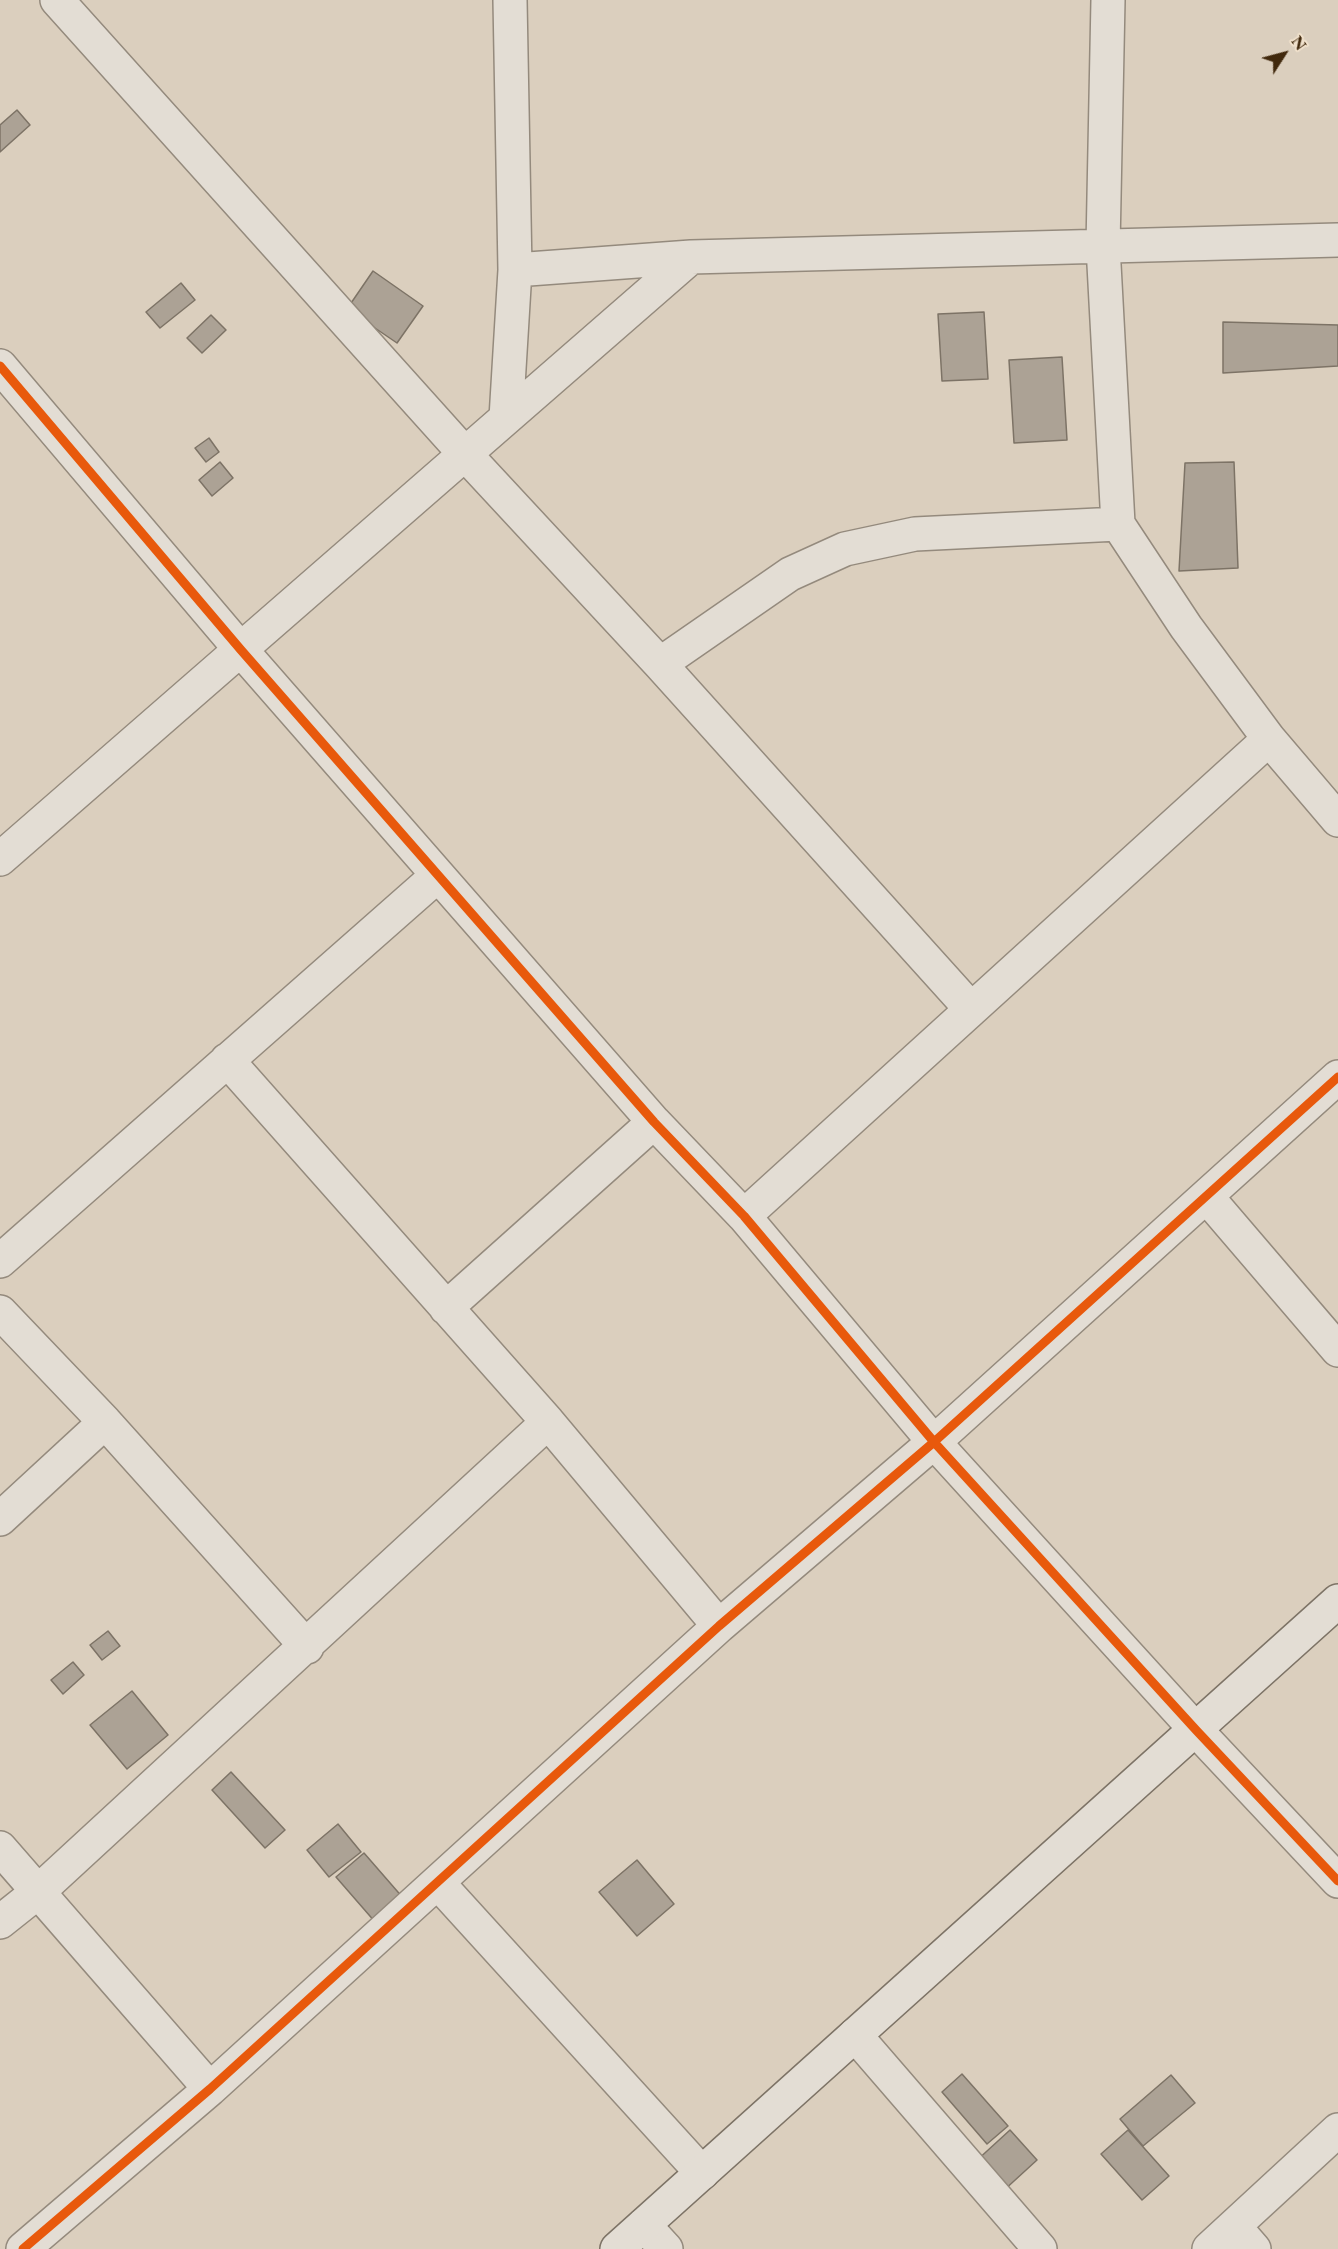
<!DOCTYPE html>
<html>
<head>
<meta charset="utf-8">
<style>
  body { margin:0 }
  #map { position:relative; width:1338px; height:2249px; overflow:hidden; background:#dbcfbe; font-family:"EB Garamond",serif }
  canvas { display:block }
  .north { position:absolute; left:1254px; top:24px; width:60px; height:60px; -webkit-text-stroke:4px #f0e1cc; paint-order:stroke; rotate:54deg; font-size:16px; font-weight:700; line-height:24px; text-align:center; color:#41290d }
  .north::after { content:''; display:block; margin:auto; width:21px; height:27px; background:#41290d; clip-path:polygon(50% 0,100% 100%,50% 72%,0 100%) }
</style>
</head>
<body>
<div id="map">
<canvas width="1338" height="2249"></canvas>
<div class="north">N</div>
</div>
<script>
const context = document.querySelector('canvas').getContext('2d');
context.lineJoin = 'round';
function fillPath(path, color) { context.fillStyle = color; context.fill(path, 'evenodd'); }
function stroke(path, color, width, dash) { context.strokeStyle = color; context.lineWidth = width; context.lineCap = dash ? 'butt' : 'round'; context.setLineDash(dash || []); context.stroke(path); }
const building = new Path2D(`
  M17,110L30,125L0,152V125Z
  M373,271L423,306L397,343L347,309Z
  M181,283L195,300L160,328L146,312Z
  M984,312L988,379L942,381L938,314Z
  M211,315L226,330L202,353L187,338Z
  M1223,322L1338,325V366L1223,373Z
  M1062,357L1067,440L1014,443L1009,360Z
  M209,438L219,452L206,462L195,448Z
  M220,462L233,478L212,496L199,480Z
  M1234,462L1238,568L1179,571L1185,463Z
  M108,1631L120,1646L102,1660L90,1645Z
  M73,1662L84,1675L63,1694L51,1680Z
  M132,1691L168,1735L127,1769L90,1725Z
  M231,1772L285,1830L265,1848L212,1790Z
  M338,1824L361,1852L329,1877L307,1850Z
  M364,1853L404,1899L376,1923L336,1877Z
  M637,1860L674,1904L637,1936L599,1892Z
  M962,2074L1008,2126L987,2144L942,2092Z
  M1171,2075L1195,2103L1143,2146L1120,2119Z
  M1010,2130L1037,2160L1002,2192L975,2162Z
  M1128,2130L1169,2176L1142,2200L1101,2154Z`);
fillPath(building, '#aca295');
stroke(building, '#7d7366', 1.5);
const street = new Path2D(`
  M57,0L465,454L660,664L971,1009
  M1108,0L1103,246L1118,524L1186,627L1269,739L1338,820
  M515,270L691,257L1338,240
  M0,366L241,650L654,1122L744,1216L934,1442L1196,1730L1338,1881
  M506,418L515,270L510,0
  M660,664L790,574L845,549L915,534L1118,524
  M0,859L691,257
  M227,1060L548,1422L719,1626
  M1207,1197L1338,1350
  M744,1216L1269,739
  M0,1261L437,876
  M446,1308L654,1122
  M0,1312L105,1422L307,1647
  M0,1519L105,1422
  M0,1848L210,2089
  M439,1884L702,2173
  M0,1922L39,1891L548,1422
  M855,2035L1040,2249
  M644,2225L666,2249
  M1234,2226L1254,2249
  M23,2249L210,2089L719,1626L934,1442L1338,1077
  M1209,2249L1338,2130`);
const secondary = new Path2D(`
  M617,2249L1338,1601`);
stroke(street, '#948a7d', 36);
stroke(secondary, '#7d7366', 36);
stroke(street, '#e3ddd4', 33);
stroke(secondary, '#e3ddd4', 33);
stroke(new Path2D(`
  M0,366L241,650L654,1122L744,1216L934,1442L1196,1730L1338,1881
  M23,2249L210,2089L719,1626L934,1442L1338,1077`), '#e8590c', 9);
</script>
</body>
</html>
